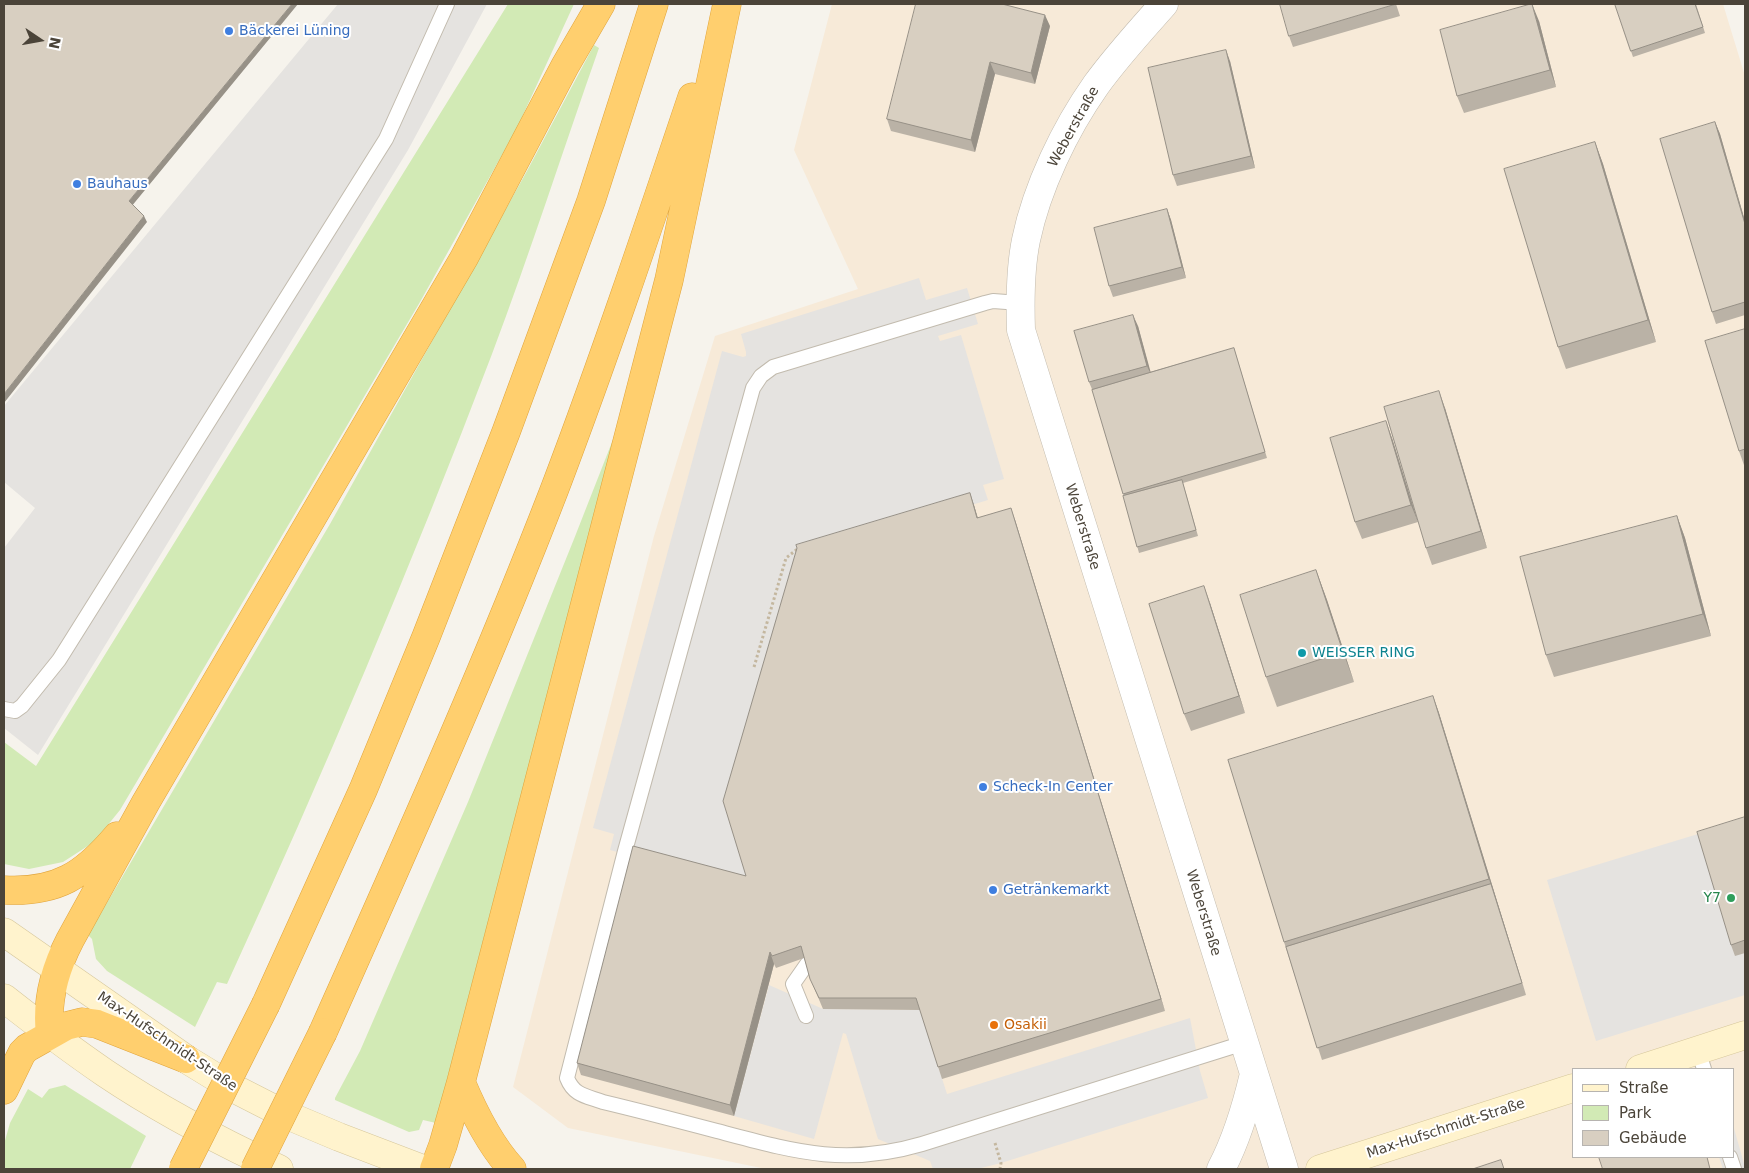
<!DOCTYPE html>
<html>
<head>
<meta charset="utf-8">
<style>
  body { margin:0 }
  #map { position:relative; width:1749px; height:1173px; overflow:hidden; background:#f6f3ec; font-family:"DejaVu Sans",sans-serif }
  canvas { display:block }
  .frame { position:absolute; inset:0; border:5px solid #4b4439; pointer-events:none }
  .legend { position:absolute; left:1572px; top:1068px; width:162px; height:90px; box-sizing:border-box; background:#fff; border:1px solid #b7b4b0; margin:0; padding:6px 9px; list-style:none; font-size:15px; color:#4b4439 }
  .legend li { display:flex; align-items:center; gap:10px; height:25px }
  .legend b { width:25px; border:1px solid #b7b4b0 }
  .north { position:absolute; left:15px; top:15px; width:50px; height:50px; -webkit-text-stroke:4px #fff; paint-order:stroke; rotate:102deg; font-size:14px; font-weight:700; line-height:20px; text-align:center; color:#4b4439 }
  .north::after { content:''; display:block; margin:auto; width:18px; height:22px; background:#4b4439; clip-path:polygon(50% 0,100% 100%,50% 72%,0 100%) }
</style>
</head>
<body>
<div id="map">
<canvas width="1749" height="1173"></canvas>
<div class="frame"></div>
<ul class="legend">
<li><b style="height:6px;background:#fff3cd"></b>Straße</li>
<li><b style="height:14px;background:#d2eab5"></b>Park</li>
<li><b style="height:14px;background:#d8cfc1"></b>Gebäude</li>
</ul>
<div class="north">N</div>
</div>
<script>
const context = document.querySelector('canvas').getContext('2d');
context.lineJoin = 'round';
function fillPath(path, color) { context.fillStyle = color; context.fill(path, 'evenodd'); }
function stroke(path, color, width, dash) { context.strokeStyle = color; context.lineWidth = width; context.lineCap = dash ? 'butt' : 'round'; context.setLineDash(dash || []); context.stroke(path); }
function drawText(font, color, halo, rows, align = 'center') {
  context.font = font + ' "DejaVu Sans",sans-serif'; context.lineWidth = 4; context.setLineDash([]); context.textBaseline = 'middle'; context.strokeStyle = halo; context.fillStyle = color; for (const [text, x, y, turn = 0] of rows) {
    context.save(); context.translate(x, y); context.rotate((+turn || 0) * Math.PI / 180); context.textAlign = isNaN(turn) ? turn : align; if (halo) context.strokeText(text, 0, 0); context.fillText(text, 0, 0); context.restore();
  }
}
fillPath(new Path2D(`
  M832,4H1723L1745,76V1169H766L568,1128L513,1087L654,536L715,336L858,289L794,150ZM1573,1069H1733V1157H1573Z`), '#f7ead8');
fillPath(new Path2D(`
  M508,4H574L517,128L420,302L120,810L94,842L63,862L29,869L4,864V742L36,766Z
  M594,45L599,48C563,150 530,253 492,354C411,567 322,777 227,984L217,982L195,1027L107,971L96,959L92,939L88,935L330,524L527,171Z
  M632,382L517,810L436,1123L423,1120L419,1130L409,1132L335,1100V1098L360,1051L468,802L574,539L614,437Z
  M65,1085L146,1136L130,1169H4V1144L10,1123L28,1089L42,1098L49,1089Z`), '#d2eab5');
fillPath(new Path2D(`
  M338,4H487L408,150L38,755L4,728V548L35,508L4,482V406Z
  M919,278L926,300L967,288L978,324L938,336L940,341L961,335L1004,479L983,485L988,500L801,557L750,888L610,850L614,834L593,828L722,351L743,357L746,356V352L741,334Z
  M1698,834L1745,953V995L1596,1041L1547,880Z
  M769,985L823,1009L920,1010L947,1094L1190,1018L1200,1071L1208,1098L1001,1163L977,1169H933L930,1161L878,1139L846,1034L843,1033L814,1139L734,1116Z
  M1733,1125L1745,1167V1169H1723L1719,1157H1733Z`), '#e5e3e0');
const lane = new Path2D(`
  M1020,303L993,301L985,303L773,367L761,376L753,388L625,851L567,1078C574,1096 587,1096 603,1102C641,1111 679,1121 717,1131C793,1151 844,1167 922,1144L1244,1043
  M4,709L15,711L22,706L59,660L386,139L447,4
  M806,1016L793,984L807,964L823,957
  M1698,1050L1704,1069
  M1730,1157L1734,1169`);
const street = new Path2D(`
  M1164,4C1141,30 1117,56 1096,85C1065,129 1037,187 1026,240C1020,269 1020,300 1021,330L1284,1169
  M1221,1169C1237,1139 1246,1108 1254,1074`);
const secondary = new Path2D(`
  M4,932L186,1059L235,1089L282,1113L339,1137L423,1169
  M4,998C37,1024 70,1049 105,1073C160,1110 219,1141 279,1169
  M1640,1069L1745,1035
  M1320,1169L1573,1088`);
const highway = new Path2D(`
  M4,890C57,893 84,875 117,836
  M266,1004L363,790L426,637L506,432L591,201L654,4
  M323,1032C403,852 484,672 555,488C604,359 648,228 692,97
  M50,1034C46,1001 55,969 70,940L146,802L464,258L565,66L601,4
  M461,1082C474,1113 490,1145 512,1169
  M4,1090L22,1053L27,1048L66,1026L82,1022L97,1024L186,1059
  M434,1169L443,1145L461,1082L669,280L727,4`);
stroke(lane, '#c2bbae', 16);
stroke(street, '#c2bbae', 29);
stroke(secondary, '#d6c79b', 29);
stroke(highway, '#e0a43c', 29);
stroke(new Path2D(`
  M754,667L786,558L800,547
  M995,1143L1001,1163L1000,1169`), '#c4b79f', 3, [2.5, 2.5]);
stroke(lane, '#fff', 14);
stroke(street, '#fff', 28);
stroke(secondary, '#fff3cd', 28);
stroke(highway, '#ffcf6e', 28);
const highwayBridge = new Path2D(`
  M183,1169L266,1004
  M255,1169L323,1032`);
stroke(highwayBridge, '#e0a43c', 29, []);
stroke(highwayBridge, '#ffcf6e', 28);
fillPath(new Path2D(`
  M1396,4L1400,16L1293,47L1289,36Z
  M1615,4H1696L1705,33L1633,57Z
  M1539,21L1556,87L1464,113L1457,96Z
  M1050,26L1035,84L995,74L975,152L891,131L887,119Z
  M1230,61L1255,168L1177,186L1173,175Z
  M1715,122L1720,134L1745,221V315L1716,324L1712,312Z
  M1595,142L1603,164L1656,342L1566,369L1558,347Z
  M1167,209L1171,220L1186,278L1113,297L1109,286Z
  M1138,326L1150,372L1234,348L1267,458L1183,483L1198,536L1139,553L1124,496L1094,394L1089,382Z
  M1745,329V468L1739,451Z
  M1445,408L1487,548L1432,565L1426,548Z
  M1392,438L1418,522L1362,539L1355,522Z
  M970,493L978,518L1015,520L1165,1011L942,1079L920,1010L823,1009L815,990L804,958L776,968L774,964L734,1116L581,1075L577,1063L746,876L797,548Z
  M1677,516L1685,538L1711,636L1554,677L1546,655Z
  M1316,570L1327,600L1354,682L1277,707L1266,677Z
  M1210,603L1245,713L1191,731L1184,714Z
  M1433,696L1439,713L1526,995L1322,1060L1284,942Z
  M1745,817V953L1735,956L1731,945Z`), '#bab2a6');
fillPath(new Path2D(`
  M292,4H298L289,15L131,207L129,201Z
  M1532,4L1539,21L1556,87L1550,70Z
  M1045,15L1050,26L1035,84L1031,73Z
  M1226,50L1230,61L1255,168L1251,156Z
  M990,62L995,74L975,152L971,140Z
  M1715,122L1720,134L1745,221V224Z
  M1595,142L1603,164L1656,342L1648,320Z
  M1167,209L1171,220L1186,278L1182,267Z
  M144,216L147,222L4,403V394Z
  M1133,315L1138,326L1152,377L1147,366Z
  M1439,391L1445,408L1487,548L1481,531Z
  M1386,421L1392,438L1418,522L1411,505Z
  M970,493L974,505L981,530L977,518Z
  M1011,508L1015,520L1165,1011L1161,999Z
  M1677,516L1685,538L1711,636L1703,614Z
  M1316,570L1327,600L1354,682L1343,652Z
  M1204,586L1210,603L1245,713L1239,696Z
  M1433,696L1439,713L1526,995L1489,879Z
  M770,952L774,964L734,1116L730,1105Z`), '#979187');
const building = new Path2D(`
  M4,4H292L129,201L144,216L4,394Z
  M916,4H1002L1045,15L1031,73L990,62L971,140L887,119Z
  M1280,4H1396L1289,36Z
  M1532,4L1550,70L1457,96L1440,30Z
  M1615,4H1695L1703,27L1631,51Z
  M1226,50L1251,156L1173,175L1148,68Z
  M1715,122L1745,224V302L1712,312L1660,139Z
  M1595,142L1648,320L1558,347L1504,169Z
  M1167,209L1182,267L1109,286L1094,228Z
  M1133,315L1147,366L1089,382L1074,331Z
  M1745,329V449L1739,451L1705,341Z
  M1234,348L1265,452L1123,494L1092,390Z
  M1439,391L1481,531L1426,548L1384,407Z
  M1386,421L1411,505L1355,522L1330,438Z
  M1182,480L1196,530L1137,547L1123,496Z
  M970,493L977,518L1011,508L1161,999L938,1067L916,998H819L810,979L801,946L772,956L770,952L730,1105L577,1063L633,846L746,876L723,801L797,548L796,545Z
  M1677,516L1703,614L1546,655L1520,557Z
  M1316,570L1343,652L1266,677L1240,595Z
  M1204,586L1239,696L1184,714L1149,604Z
  M1433,696L1489,879L1284,942L1228,760Z
  M1745,817V940L1731,945L1697,832Z
  M1491,884L1522,983L1317,1048L1286,947Z
  M1599,1157H1707L1710,1169H1603Z
  M1501,1160L1504,1169H1473Z`);
fillPath(building, '#d8cfc1');
stroke(building, '#979187', 1);
for (const [x, y, r, color] of [
  [229,31,5,"#3f7fe0"],
  [77,184,5,"#3f7fe0"],
  [1302,653,5,"#0f9aa8"],
  [983,787,5,"#3f7fe0"],
  [993,890,5,"#3f7fe0"],
  [1731,898,5,"#2e9e5b"],
  [994,1025,5,"#e8710a"]
]) { const dot = new Path2D(); dot.arc(x, y, r, 0, 2 * Math.PI); context.fillStyle = color; context.fill(dot); stroke(dot, '#fff', 2); }
drawText('14px', '#366cbe', '#fff', [
  ["Bäckerei Lüning",239,31],
  ["Bauhaus",87,184],
  ["Scheck-In Center",993,787],
  ["Getränkemarkt",1003,890]
], 'left');
drawText('14px', '#4b4439', '#fff', [
  ["Weberstraße",1074,127,-61],
  ["Weberstraße",1082,527,73],
  ["Weberstraße",1203,913,73],
  ["Max-Hufschmidt-Straße",167,1042,34],
  ["Max-Hufschmidt-Straße",1446,1129,-18]
]);
drawText('14px', '#0d838f', '#fff', [
  ["WEISSER RING",1312,653]
], 'left');
drawText('14px', '#27864d', '#fff', [
  ["Y7",1721,898]
], 'right');
drawText('14px', '#c56008', '#fff', [
  ["Osakii",1004,1025]
], 'left');
</script>
</body>
</html>
